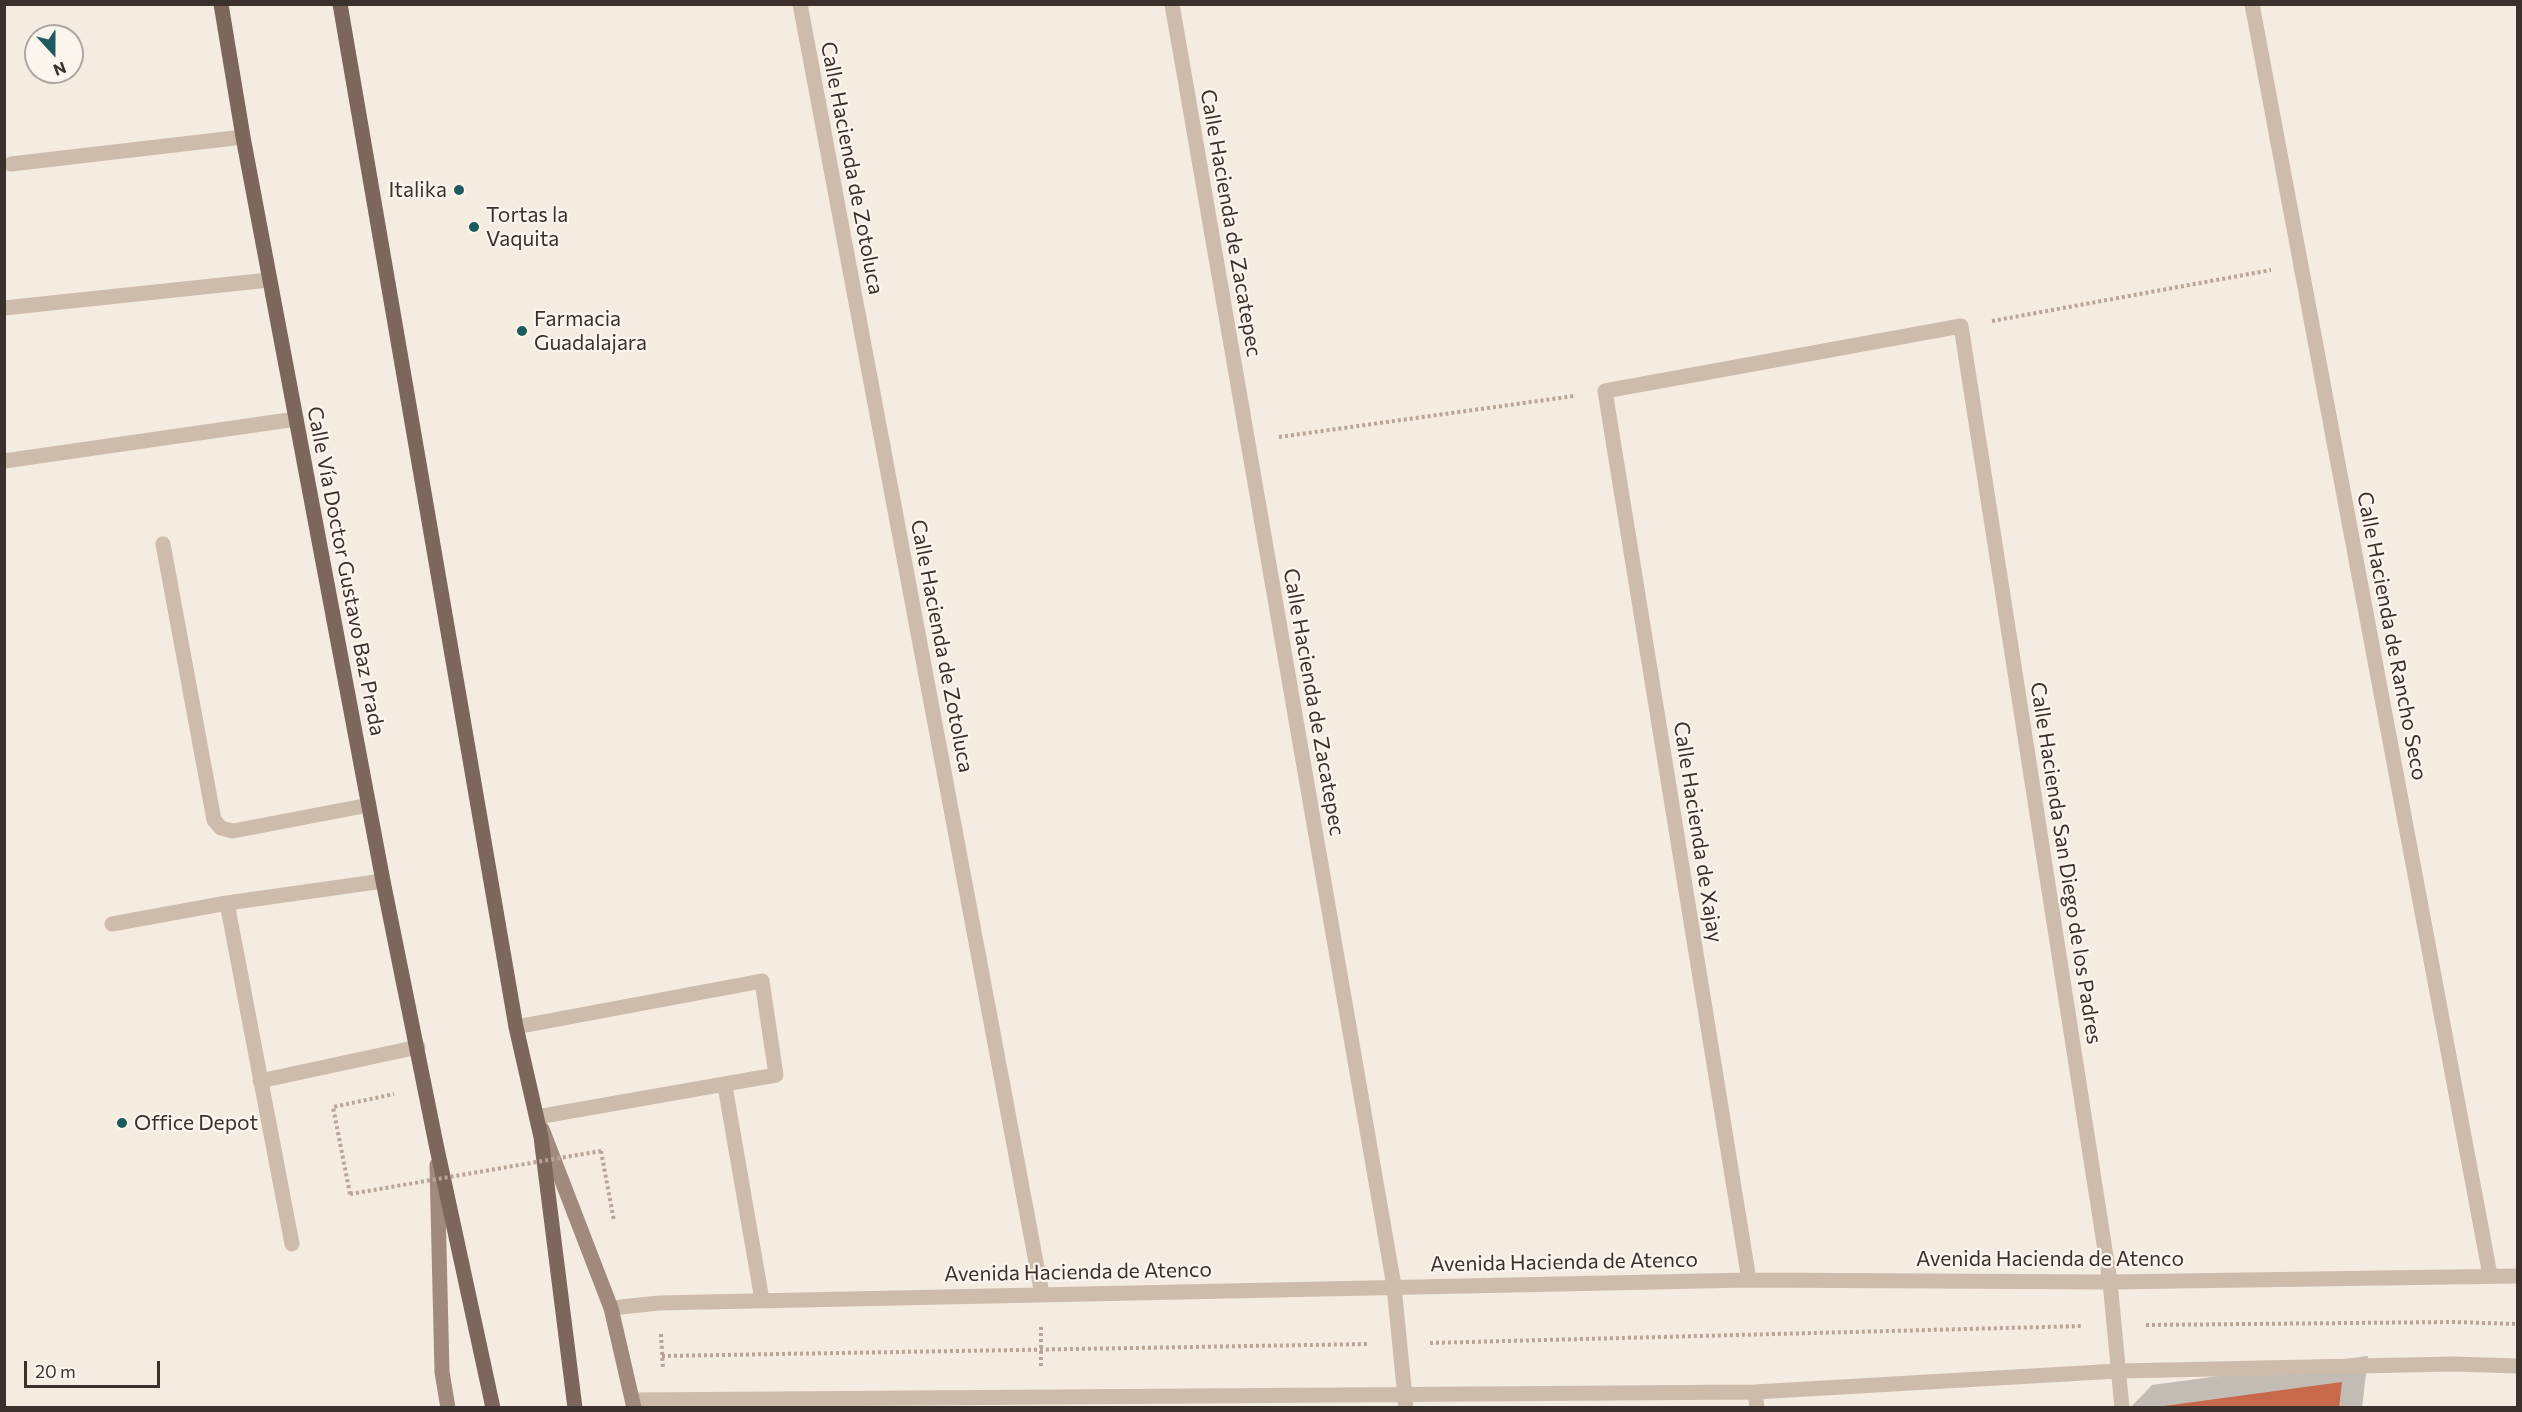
<!DOCTYPE html>
<html>
<head>
<meta charset="utf-8">
<style>
  body { margin:0 }
  #map { position:relative; width:2522px; height:1412px; overflow:hidden; background:#f4ebe1; font-family:Commissioner,sans-serif }
  canvas { display:block }
  .frame { position:absolute; inset:0; border:6px solid #3b302b; pointer-events:none }
  .north { position:absolute; left:24px; top:24px; width:60px; height:60px; box-sizing:border-box; background:#fbf5ee; border:2px solid #aea6a0; border-radius:50%; rotate:159deg; font-size:16px; font-weight:700; line-height:24px; text-align:center; color:#3b302b }
  .north::after { content:''; display:block; margin:auto; width:21px; height:27px; background:#1f5a5e; clip-path:polygon(50% 0,100% 100%,50% 72%,0 100%) }
  .scale { position:absolute; left:24px; top:1361px; width:136px; height:27px; box-sizing:border-box; border:3px solid #3b302b; border-top:0; padding-left:8px; font-size:18px; line-height:21px; white-space:nowrap; color:#3b302b; -webkit-text-stroke:4px #fbf5ee; paint-order:stroke }
</style>
</head>
<body>
<div id="map">
<canvas width="2522" height="1412"></canvas>
<div class="frame"></div>
<div class="north">N</div>
<div class="scale">20 m</div>
</div>
<script>
const context = document.querySelector('canvas').getContext('2d');
context.lineJoin = 'round';
function fillPath(path, color) { context.fillStyle = color; context.fill(path, 'evenodd'); }
function stroke(path, color, width, dash) { context.strokeStyle = color; context.lineWidth = width; context.lineCap = dash ? 'butt' : 'round'; context.setLineDash(dash || []); context.stroke(path); }
function drawText(font, color, halo, rows, align = 'center') {
  context.font = font + ' Commissioner,sans-serif'; context.lineWidth = 4.5; context.setLineDash([]); context.textBaseline = 'middle'; context.strokeStyle = halo; context.fillStyle = color; for (const [text, x, y, turn = 0] of rows) {
    context.save(); context.translate(x, y); context.rotate((+turn || 0) * Math.PI / 180); context.textAlign = isNaN(turn) ? turn : align; if (halo) context.strokeText(text, 0, 0); context.fillText(text, 0, 0); context.restore();
  }
}
fillPath(new Path2D(`
  M2368,1356L2362,1408H2130L2152,1385Z`), '#0003');
fillPath(new Path2D(`
  M2342,1382L2339,1408H2164V1406Z`), '#c8694b');
stroke(new Path2D(`
  M1992,321L2271,270
  M1279,437L1574,396
  M601,1151L614,1221
  M350,1194L333,1107L394,1094
  M2146,1325L2453,1322L2518,1324
  M661,1334L663,1369
  M1430,1343L2082,1326
  M662,1356L1368,1344
  M1041,1366V1325`), '#b9a596', 4, [3, 3]);
stroke(new Path2D(`
  M11,164L243,137
  M4,308L269,280
  M4,461L296,419
  M163,544L214,820L221,828L233,831L369,805
  M227,903L292,1244
  M112,924L227,903L383,881
  M516,1027L762,981L776,1075L537,1117
  M260,1081L418,1047
  M725,1086L762,1300`), '#cdbbac', 15);
stroke(new Path2D(`
  M800,4L1042,1294
  M1172,4L1394,1286L1406,1408
  M2252,4L2490,1275
  M1749,1280L1605,391L1961,326L2110,1282L2122,1408
  M611,1308L659,1303L1749,1280L2110,1282L2518,1276
  M1755,1392L1757,1408
  M633,1400L1755,1392L2118,1371L2453,1364L2518,1366`), '#cdbbac', 15);
stroke(new Path2D(`
  M542,1129L611,1308L634,1408
  M437,1165L442,1372L448,1408`), '#a18a7d', 15);
stroke(new Path2D(`
  M221,4L243,137L383,881L436,1144L493,1408
  M340,4L516,1027L541,1137L575,1408`), '#7d675c', 15);
stroke(new Path2D(`
  M350,1194L601,1151`), '#b9a596', 4, [3, 3]);
for (const [x, y, r, color] of [
  [459,190,6,"#1f5a5e"],
  [474,227,6,"#1f5a5e"],
  [522,331,6,"#1f5a5e"],
  [122,1123,6,"#1f5a5e"]
]) { const dot = new Path2D(); dot.arc(x, y, r, 0, 2 * Math.PI); context.fillStyle = color; context.fill(dot); stroke(dot, '#fbf5ee', 2); }
drawText('21px', '#3b302b', '#fbf5ee', [
  ["Calle Hacienda de Zotoluca",852,168,79],
  ["Calle Hacienda de Zacatepec",1231,223,80],
  ["Calle Vía Doctor Gustavo Baz Prada",346,571,79],
  ["Calle Hacienda de Rancho Seco",2392,636,79],
  ["Calle Hacienda de Zotoluca",942,646,79],
  ["Calle Hacienda de Zacatepec",1314,702,80],
  ["Calle Hacienda de Xajay",1698,832,81],
  ["Calle Hacienda San Diego de los Padres",2066,863,81],
  ["Avenida Hacienda de Atenco",2050,1259],
  ["Avenida Hacienda de Atenco",1564,1262,-1],
  ["Avenida Hacienda de Atenco",1078,1272,-1]
]);
drawText('21px', '#3b302b', '#fbf5ee', [
  ["Italika",447,190,"right"],
  ["Tortas la",486,215],
  ["Vaquita",486,239],
  ["Farmacia",534,319],
  ["Guadalajara",534,343],
  ["Office Depot",134,1123]
], 'left');
</script>
</body>
</html>
